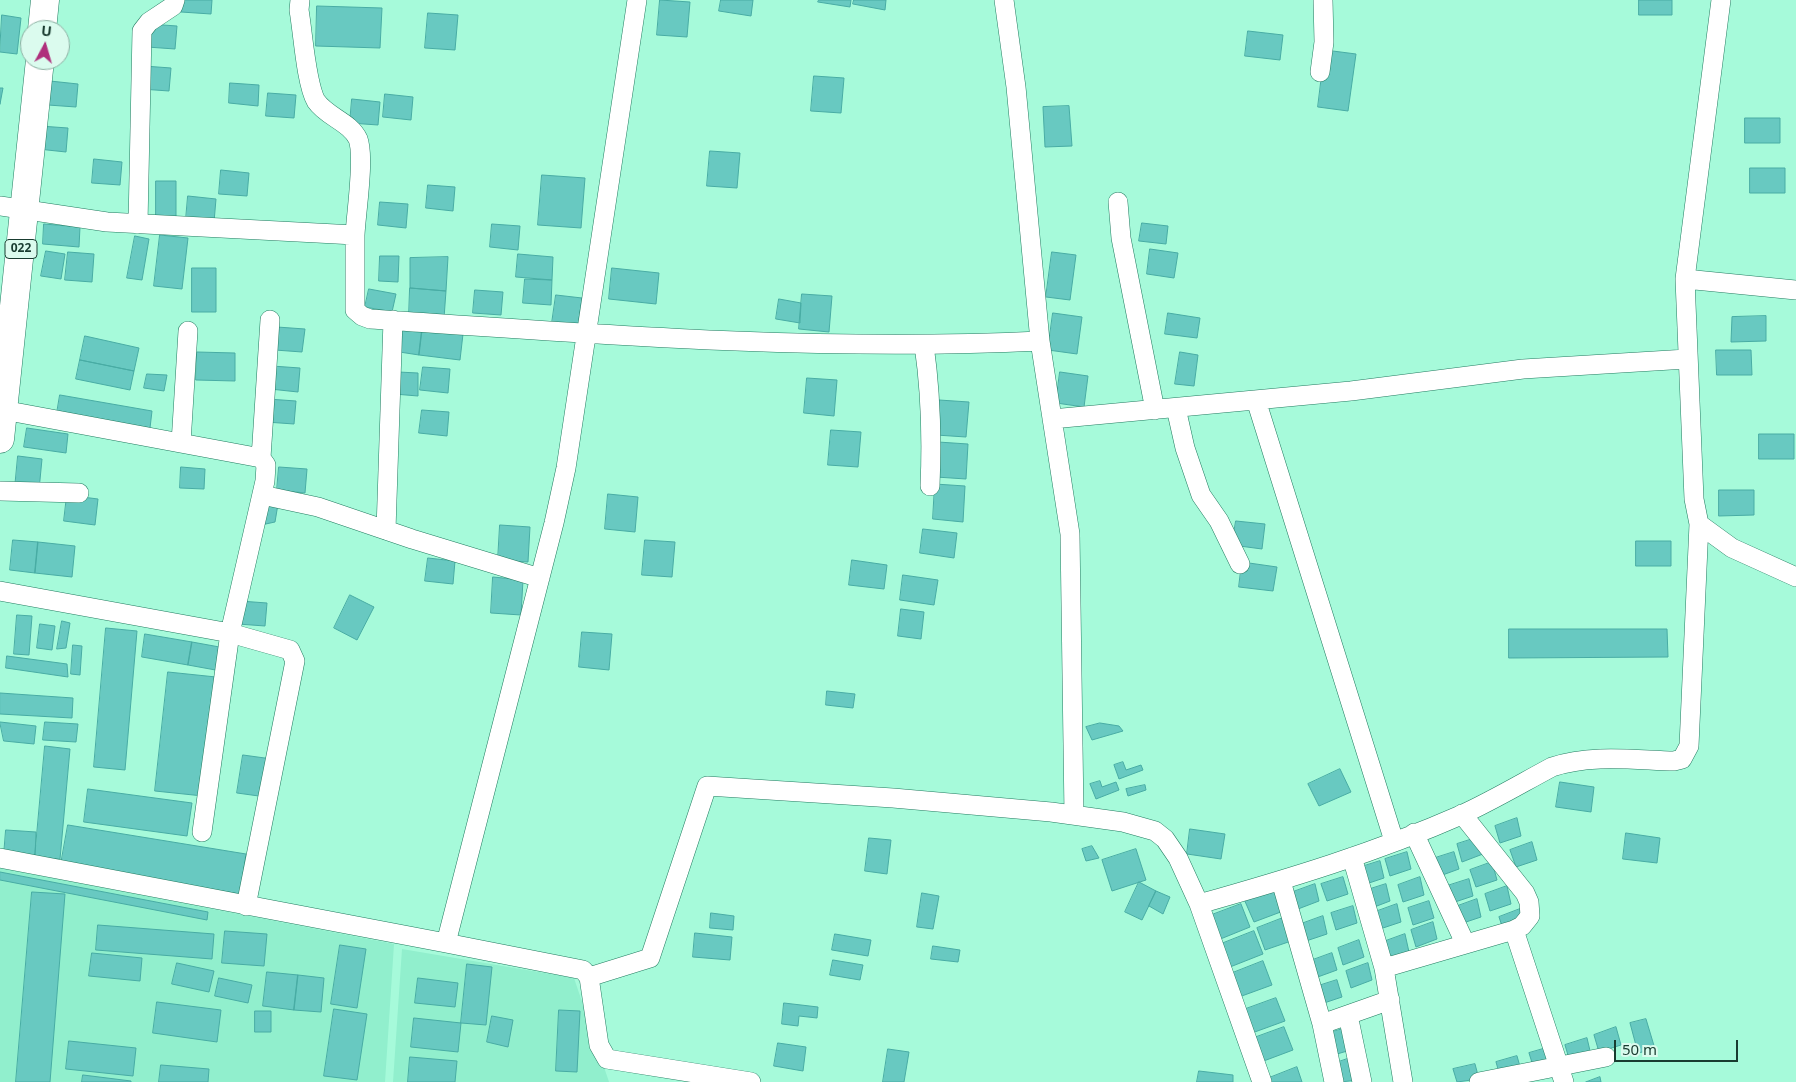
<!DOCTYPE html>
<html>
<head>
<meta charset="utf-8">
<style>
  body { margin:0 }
  #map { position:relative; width:1796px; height:1082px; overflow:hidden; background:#a6fada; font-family:"Noto Sans",sans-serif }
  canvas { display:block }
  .north { position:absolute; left:20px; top:20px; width:50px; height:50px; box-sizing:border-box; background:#dbfbee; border:1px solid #8dafa2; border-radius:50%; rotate:6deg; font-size:14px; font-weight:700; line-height:20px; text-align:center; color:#193c30 }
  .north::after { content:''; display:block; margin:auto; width:18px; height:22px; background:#af2f7c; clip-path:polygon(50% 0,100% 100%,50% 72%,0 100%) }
  .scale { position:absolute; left:1614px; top:1040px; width:124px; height:22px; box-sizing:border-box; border:2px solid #193c30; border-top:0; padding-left:6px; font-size:15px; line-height:18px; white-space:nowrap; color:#193c30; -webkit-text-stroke:4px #dbfbee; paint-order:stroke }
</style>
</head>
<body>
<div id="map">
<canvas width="1796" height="1082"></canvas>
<div class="north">U</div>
<div class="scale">50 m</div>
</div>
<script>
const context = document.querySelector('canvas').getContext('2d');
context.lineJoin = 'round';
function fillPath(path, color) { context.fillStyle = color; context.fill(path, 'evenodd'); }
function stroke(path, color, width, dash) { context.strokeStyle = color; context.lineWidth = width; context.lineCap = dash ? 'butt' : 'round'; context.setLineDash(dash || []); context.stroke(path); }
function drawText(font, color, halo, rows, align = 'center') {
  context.font = font + ' "Noto Sans",sans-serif'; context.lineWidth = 4.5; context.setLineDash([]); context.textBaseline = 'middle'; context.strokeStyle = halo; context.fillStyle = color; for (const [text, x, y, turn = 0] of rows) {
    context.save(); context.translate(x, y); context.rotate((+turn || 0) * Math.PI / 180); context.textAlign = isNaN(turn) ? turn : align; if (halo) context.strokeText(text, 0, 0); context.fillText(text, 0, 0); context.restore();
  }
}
fillPath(new Path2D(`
  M0,868L394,944L385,1082H0Z
  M402,949L574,978L609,1082H393Z`), '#91efcd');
const building = new Path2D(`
  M182,0H212L211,14L181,12Z
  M660,0L690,2L687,37L657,35Z
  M721,0H753L751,16L719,11Z
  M819,0H851L850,7L818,2Z
  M854,0H886L885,10L853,4Z
  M1639,0H1672V15H1639Z
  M317,6L382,8L380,48L316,46Z
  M428,13L458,15L455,50L425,48Z
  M2,15L21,18L17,54L0,52Z
  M149,24L177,26L175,49L147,47Z
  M1248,31L1283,35L1280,60L1245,56Z
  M1325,50L1356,54L1348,111L1318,107Z
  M144,66L171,68L169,91L141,89Z
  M814,76L844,78L841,113L811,111Z
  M50,81L78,84L76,107L48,105Z
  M230,83L259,85L258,106L229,103Z
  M0,88H3L0,104Z
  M268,93L296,95L294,118L266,116Z
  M385,94L413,97L411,120L383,117Z
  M352,99L380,102L378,125L350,123Z
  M1069,106L1072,146L1045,147L1043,107Z
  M1745,118H1780V143H1745Z
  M40,126L68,128L66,152L38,149Z
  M710,151L740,153L737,188L707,186Z
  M94,159L122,162L120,185L92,183Z
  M1750,168H1785V193H1750Z
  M221,170L249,173L247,196L219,194Z
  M542,175L585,178L581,228L538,225Z
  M156,181H176V218H156Z
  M428,185L455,187L453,211L426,208Z
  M188,196L216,199L214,222L186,219Z
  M380,202L408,204L406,228L378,225Z
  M1142,223L1168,226L1166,244L1139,241Z
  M44,224L80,227L79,247L43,244Z
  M492,224L520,226L518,250L490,247Z
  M160,235L188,238L182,289L154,286Z
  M135,236L149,239L142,280L127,278Z
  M1150,249L1178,253L1174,278L1147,274Z
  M46,251L65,254L61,279L41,276Z
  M68,252L94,254L92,282L65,280Z
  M1052,252L1076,255L1070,300L1046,297Z
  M518,254L553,257L552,280L516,277Z
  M380,256H399L398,282L379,281Z
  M448,257L446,291L410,288V258Z
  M192,268H216V312H192Z
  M612,268L659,273L656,304L609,299Z
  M525,279L552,280L551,305L523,303Z
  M410,288L446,291L444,318L409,316Z
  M369,289L396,294L392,312L365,307Z
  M475,290L503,292L501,315L473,313Z
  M802,294L832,296L829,332L799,329Z
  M556,295L582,298L578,326L552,323Z
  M779,299L801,303L800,323L776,319Z
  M1053,313L1082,317L1077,354L1048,350Z
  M1168,313L1200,318L1197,338L1165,334Z
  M1766,316V341L1731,342L1732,317Z
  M277,327L305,329L302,352L275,350Z
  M396,328L422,330L419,355L393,351Z
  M422,330L463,334L460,360L419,355Z
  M85,336L139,348L134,371L80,360Z
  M1716,350H1751L1752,375H1717Z
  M197,352L235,353V381L196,380Z
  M1180,352L1198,355L1194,386L1175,384Z
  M80,360L134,371L130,390L76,379Z
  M272,366L300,368L298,392L270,389Z
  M423,367L450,369L448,393L420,390Z
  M398,372L418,373V396L394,394Z
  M1060,372L1088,376L1084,407L1056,403Z
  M147,374L167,375L164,391L144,388Z
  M807,378L837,380L834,416L804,413Z
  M60,395L152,411L150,428L57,413Z
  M268,399L296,401L294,424L266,422Z
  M939,400L969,402L966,437L936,435Z
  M422,410L449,412L447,436L419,433Z
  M27,428L68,434L66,453L24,447Z
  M831,430L861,432L858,467L828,465Z
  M1759,434H1794V459H1759Z
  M938,442L968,444L966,479L936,477Z
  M18,456L42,459L39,490L15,488Z
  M181,467L205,469L204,489L180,488Z
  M279,467L307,469L305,493L277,490Z
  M935,484L965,486L963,522L933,519Z
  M1719,490H1754V515L1719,516Z
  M608,494L638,497L635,532L605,529Z
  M67,495L98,499L95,525L64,521Z
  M265,503L278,504L275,522L261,525Z
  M1236,521L1265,524L1262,549L1232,545Z
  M500,525L530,527L528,562L498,560Z
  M923,529L957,533L954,558L920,553Z
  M13,540L38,542L35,573L10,570Z
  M645,540L675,542L672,577L642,575Z
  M1636,541H1671V566H1636Z
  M38,542L75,546L72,577L35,573Z
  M428,558L455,561L453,584L425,581Z
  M852,560L887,565L884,589L849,585Z
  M1242,562L1277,567L1273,591L1239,587Z
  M903,575L938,580L934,605L900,600Z
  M493,577L523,580L521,615L491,613Z
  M350,595L374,607L357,640L334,628Z
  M240,601L267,603L265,626L238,624Z
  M901,609L924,612L921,639L898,636Z
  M17,615L32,616L29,655L14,654Z
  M62,621L70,623L66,648L57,649Z
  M40,624L55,626L52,650L37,648Z
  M106,628L137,631L125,770L94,767Z
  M1509,629H1667L1668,657L1509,658Z
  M582,632L612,634L609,670L579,667Z
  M145,634L192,642L188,665L142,657Z
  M192,642L225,648L221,671L188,665Z
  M73,645L82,646L80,675L71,674Z
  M7,656L67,664L68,677L6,668Z
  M168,672L216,677L203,796L155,791Z
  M827,691L855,694L853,708L826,705Z
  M0,693L73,698L72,718L0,714Z
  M0,722L36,726L34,744L4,741Z
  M45,722L78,724L76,742L43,740Z
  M1100,723L1119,726L1123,731L1092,740L1086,727Z
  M45,746L70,749L60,859L35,857Z
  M243,755L272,759L266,797L237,793Z
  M1123,762L1126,770L1141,765L1143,770L1119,779L1114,765Z
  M1340,769L1351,792L1319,806L1308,784Z
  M1100,781L1102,787L1116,782L1119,790L1096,799L1090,784Z
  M1560,782L1594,787L1591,812L1556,807Z
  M1145,785L1146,790L1128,796L1126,789Z
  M88,789L192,803L187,836L84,822Z
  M1517,818L1521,836L1500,843L1495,826Z
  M68,825L246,854L240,894L61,864Z
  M1190,829L1225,834L1221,859L1187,854Z
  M6,830L36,832L35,857L4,855Z
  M1626,833L1660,838L1657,863L1623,859Z
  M1479,837L1483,854L1462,862L1457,844Z
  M869,838L891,840L887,874L865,871Z
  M1532,842L1537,860L1516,867L1510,850Z
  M1092,846L1099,858L1086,861L1082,849Z
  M1136,849L1146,880L1112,891L1102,860Z
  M1407,852L1411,869L1390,876L1385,859Z
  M1454,852L1459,869L1437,877L1432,859Z
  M1380,861L1384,878L1363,885L1358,868Z
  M1492,862L1497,880L1476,887L1470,870Z
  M0,872L208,912L207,920L0,880Z
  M1343,877L1348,894L1327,901L1321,884Z
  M1420,877L1424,895L1403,902L1398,885Z
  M1469,879L1473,896L1452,903L1447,886Z
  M1139,882L1156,891L1142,920L1125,912Z
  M1315,884L1319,901L1298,909L1293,892Z
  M1386,884L1390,901L1369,909L1364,891Z
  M1507,886L1511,904L1490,911L1485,894Z
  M1277,887L1286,910L1254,922L1244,899Z
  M1156,891L1170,897L1163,914L1149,906Z
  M32,892L65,894L50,1082H16Z
  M922,893L939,896L933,929L917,927Z
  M1477,899L1481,917L1460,924L1455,907Z
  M1429,901L1434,918L1413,925L1408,908Z
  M1241,904L1250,927L1218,940L1209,916Z
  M1397,904L1401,922L1380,929L1375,912Z
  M1353,906L1357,923L1336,930L1331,913Z
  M1520,909L1525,921L1503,929L1499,917Z
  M711,913L734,916L733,930L710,928Z
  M1288,916L1297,939L1265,950L1257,928Z
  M1323,916L1327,934L1306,941L1301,924Z
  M1433,922L1437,939L1416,947L1411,930Z
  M98,925L214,934L212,959L96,950Z
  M225,931L267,934L264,966L222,963Z
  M1254,931L1263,954L1230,967L1221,944Z
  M695,933L732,937L730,960L693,957Z
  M835,934L871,940L868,956L832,950Z
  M1405,934L1409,952L1388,959L1383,942Z
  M1359,940L1364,957L1343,965L1338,948Z
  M340,945L366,949L357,1008L331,1004Z
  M933,946L960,950L958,962L931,959Z
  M92,953L142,958L140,981L89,976Z
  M1332,953L1337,970L1315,978L1310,961Z
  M833,960L863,965L860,980L830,975Z
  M1263,961L1272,985L1239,997L1230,974Z
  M177,963L214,971L209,992L172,984Z
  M1368,963L1372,980L1351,988L1346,971Z
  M467,964L492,967L486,1025L461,1023Z
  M267,972L298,975L294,1010L263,1006Z
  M298,975L324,978L321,1012L294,1010Z
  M219,978L252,985L248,1003L215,996Z
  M418,978L458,983L455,1007L415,1003Z
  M1337,980L1342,997L1321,1004L1315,987Z
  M1276,998L1285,1021L1252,1033L1243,1010Z
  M157,1002L221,1010L217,1042L153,1033Z
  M784,1003L818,1007L817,1018L799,1016L798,1026L782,1024Z
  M334,1009L367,1014L357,1080L324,1076Z
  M559,1010L580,1011L577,1072L556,1071Z
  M255,1011H271V1032H255Z
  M492,1016L513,1020L508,1047L487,1042Z
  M414,1018L461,1023L458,1052L411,1047Z
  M1646,1019L1655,1049L1638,1053L1630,1023Z
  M1284,1027L1293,1050L1261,1062L1251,1039Z
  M1616,1027L1621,1045L1599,1052L1594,1035Z
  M1346,1028L1354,1049L1337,1054L1329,1033Z
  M1587,1038L1591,1055L1570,1062L1565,1045Z
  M69,1041L136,1048L133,1076L66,1069Z
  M778,1043L806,1047L803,1071L774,1066Z
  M1550,1047L1555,1063L1534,1069L1529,1053Z
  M888,1049L909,1052L904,1082H883Z
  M1517,1056L1521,1070L1500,1076L1496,1062Z
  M410,1057L457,1061L455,1082H408Z
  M1350,1058L1359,1080L1340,1082L1333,1064Z
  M1475,1064L1479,1079L1457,1082L1453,1069Z
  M161,1065L209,1069L208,1082H159Z
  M1297,1067L1302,1082H1265L1264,1080Z
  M1199,1071L1233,1075V1082H1197Z
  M83,1075L131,1081V1082H82Z
  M1600,1077L1601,1082H1586Z`);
fillPath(building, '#68c9c1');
stroke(building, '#48aca4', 1);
const street = new Path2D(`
  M300,0L299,10C303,33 306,83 316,101C327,117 350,122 358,139C365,157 356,213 355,235
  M1004,0L1016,87L1040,341L1070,534L1074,815
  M1320,72L1324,42L1323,0
  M1118,202L1121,238L1155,410
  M0,206L107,222L355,235V310L362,316L370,319C593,334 816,352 1040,341
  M138,224L142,31L149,22L173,6L175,0
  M1685,279L1796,290
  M924,345C931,393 932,439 930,486
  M1256,400L1394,841
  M1176,408L1185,448L1201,495L1219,521L1240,564
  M3,410L261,458L266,465L265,481L230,633L202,832
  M1052,419L1351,391L1523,369L1687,359
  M181,443L188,331
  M261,458L270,320
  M0,491L79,493
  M262,495L318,507L412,539L540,578
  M1699,524L1732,548L1796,577
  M386,530L393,320
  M0,591L230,633L290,650L295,661L246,906
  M1414,833L1465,943
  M1352,857L1384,968L1403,1082
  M0,858L446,943L554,523L566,468L637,0
  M1281,881L1322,1024L1334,1082
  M1199,904C1288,879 1377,852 1461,815C1492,801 1522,783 1552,767C1591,754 1634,760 1674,761L1682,759L1689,746L1699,524L1694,499L1685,279L1721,0
  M1514,930L1564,1082
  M446,943L583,970L589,977L599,1045L607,1059L751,1082
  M1384,968L1514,930L1522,926L1530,916L1529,902L1525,893L1462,814
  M589,977L650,958L707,786L893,798L1051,812L1123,822L1155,831L1165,839L1178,858L1199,904L1262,1082
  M1348,1015L1362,1082
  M1322,1024L1390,1000
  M1479,1082L1606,1057`);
const primary = new Path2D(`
  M42,30L45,0
  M0,439L40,60`);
stroke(street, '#237c61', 20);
stroke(primary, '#237c61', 29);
stroke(street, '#fff', 19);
stroke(primary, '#fff', 28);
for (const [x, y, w] of [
  [21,249,32]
]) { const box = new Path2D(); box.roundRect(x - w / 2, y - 9.5, w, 19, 4); context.fillStyle = '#dbfbee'; context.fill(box); stroke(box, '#193c30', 1); }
drawText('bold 12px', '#193c30', null, [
  ["022",21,249]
]);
</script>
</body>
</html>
